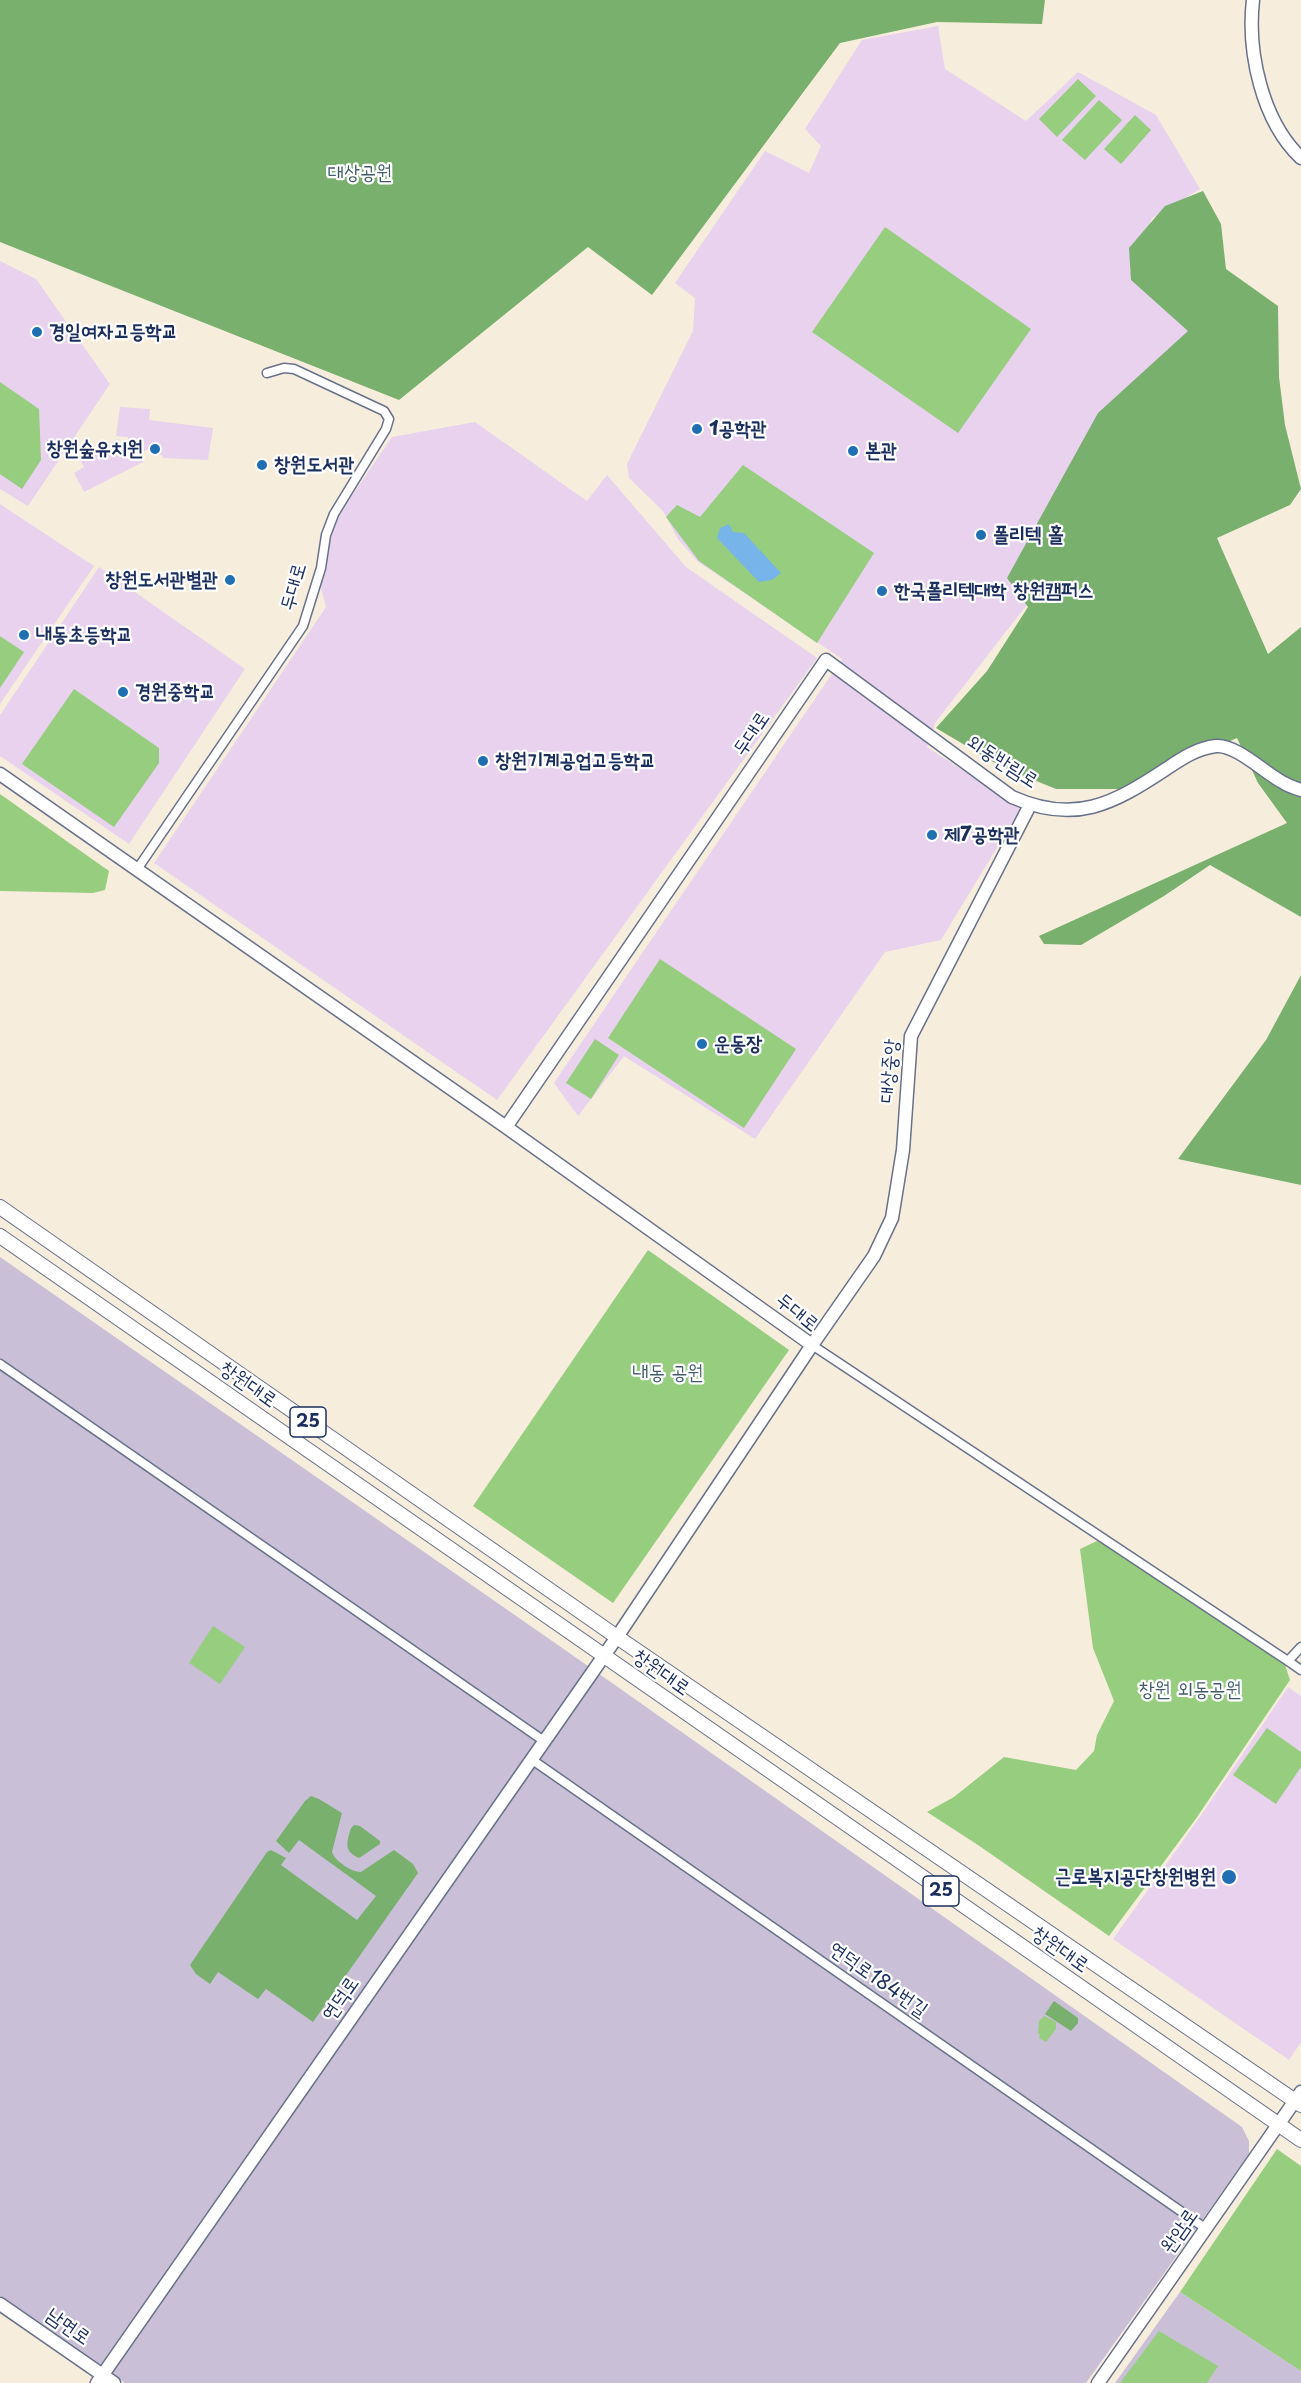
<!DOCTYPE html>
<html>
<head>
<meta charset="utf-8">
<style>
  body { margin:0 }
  canvas { display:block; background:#f6eddc }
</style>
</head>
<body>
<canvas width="1301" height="2383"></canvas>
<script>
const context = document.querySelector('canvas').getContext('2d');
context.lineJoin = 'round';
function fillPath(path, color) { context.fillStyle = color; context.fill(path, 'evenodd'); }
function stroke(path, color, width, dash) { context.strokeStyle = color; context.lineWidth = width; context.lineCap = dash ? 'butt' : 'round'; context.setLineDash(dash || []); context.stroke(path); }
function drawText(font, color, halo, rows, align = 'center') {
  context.font = font + ' "Playpen Sans","Poor Story",sans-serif'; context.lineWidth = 4.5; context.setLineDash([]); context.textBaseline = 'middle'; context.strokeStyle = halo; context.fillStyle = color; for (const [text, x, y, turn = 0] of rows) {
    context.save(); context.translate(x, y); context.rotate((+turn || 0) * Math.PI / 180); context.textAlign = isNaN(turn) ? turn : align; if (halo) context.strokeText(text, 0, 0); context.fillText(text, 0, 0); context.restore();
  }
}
fillPath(new Path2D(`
  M938,26L945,69L1026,121L1078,72L1156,115L1200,189L1152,218L1134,264L1200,334L1029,602L935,723L927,747L1021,808L941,940L885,952L755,1139L624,1056L578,1116L554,1083L842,659L697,561L678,539L663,511L629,478L627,464L693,331L695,298L675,283L765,151L809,173L821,146L805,129L862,40Z
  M0,261L36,279L110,384L28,506L0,489Z
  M120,407L150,409L149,420L213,428L208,460L163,458L162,455H154V450H146L140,455L143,462L84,492L74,473L84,467L80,460L118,439L121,447L128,443V437L116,436Z
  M475,422L587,501L607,475L686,567L817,658L497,1100L154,863L326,607L320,584L336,519L392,437Z
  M0,504L94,566L0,704Z
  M99,567L245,669L129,844L0,756V715Z
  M1288,1687L1301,1696V2042L1289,2060L1113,1939L1202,1814Z`), '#e8d2ee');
fillPath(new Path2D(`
  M0,1257L578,1659L1242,2127L1249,2141V2154L1086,2383H125L0,2296Z
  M1180,2292L1301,2371V2383H1115Z`), '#c9bfd7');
fillPath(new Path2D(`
  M1078,79L1096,96L1057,137L1039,119Z
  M1099,100L1122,120L1085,160L1062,140Z
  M1135,115L1151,130L1121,164L1104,149Z
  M885,227L1031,329L958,433L812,332Z
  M0,382L39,409L41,460L22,489L0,474Z
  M743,465L874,553L817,643L699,561L666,517L677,505L700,517Z
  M0,636L24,652L0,688Z
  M74,689L159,748V763L114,827L22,764Z
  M0,794L109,871L105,890L93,893L0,891Z
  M660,959L796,1049L744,1128L608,1038Z
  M595,1039L619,1055L591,1099L566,1083Z
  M648,1250L789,1350L613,1603L473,1506Z
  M1101,1539L1284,1662L1290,1680L1195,1820L1109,1936L978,1845L927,1812L954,1797L1004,1757L1076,1770L1094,1751L1097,1735L1114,1701L1093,1648L1080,1549Z
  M213,1626L245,1647L220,1684L189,1663Z
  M1267,1728L1301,1752V1767L1276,1804L1233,1775Z
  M1044,2016L1056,2022V2029L1046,2042L1039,2038L1040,2035L1038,2033L1039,2021Z
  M1277,2149L1301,2166V2371L1180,2292Z
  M1159,2331L1218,2366L1207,2383H1120Z`), '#97cd7f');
fillPath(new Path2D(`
  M0,0H1045L1042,24L937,22L840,43L652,295L588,247L399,400L0,242Z
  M1203,191L1221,224L1226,269L1278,306L1279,377L1285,425L1301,489L1290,505L1217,538L1268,654L1301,627V917L1210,865L1164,896L1081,945L1044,944L1039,936L1287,823L1258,783L1237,738L1119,789H1056L1000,766L936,728L987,671L1028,607L1007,578L1098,413L1188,331L1131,280L1129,248L1165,206Z
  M1301,975V1185L1178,1159L1266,1040Z
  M311,1796L319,1799L342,1813L332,1852C335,1861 351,1872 361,1872L394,1850L413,1864L418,1873L313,2022L266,1989L258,1999L218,1972L210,1984L196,1974L190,1965L267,1852L271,1850L286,1858L281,1865L357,1920L376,1896L299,1840L289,1853L276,1841L305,1801Z
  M354,1825L360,1826L380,1841V1844L359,1858C343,1851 347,1842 351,1828Z
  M1054,2001L1078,2018V2023L1071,2031L1045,2014Z`), '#79b06e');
fillPath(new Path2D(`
  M729,524L733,532L744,533L781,573L772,580L759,582L717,538L720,528Z`), '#77b4e9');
const street = new Path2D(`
  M138,868L303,626L321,568L326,535L334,514L386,429L389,419L384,411L294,369L284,368L267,373
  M812,1345L1288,1661
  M0,1364L544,1741
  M1301,1647L1288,1661L1301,1670
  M531,1759L1205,2228`);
const secondary = new Path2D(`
  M1253,0C1247,52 1262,121 1301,158
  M0,774L506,1127L812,1345L617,1637L97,2383
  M506,1127L826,660L1012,797C1075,825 1113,804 1166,769C1181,759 1197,748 1216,746C1236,744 1266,774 1284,783C1289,786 1295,788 1301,790
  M812,1345L874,1256L892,1218L903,1150L911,1036L1030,805
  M0,2304L114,2383
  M1098,2383L1301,2092`);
const primary = new Path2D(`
  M0,1207L617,1637L1301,2105
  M0,1236L1301,2140`);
stroke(street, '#68728a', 11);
stroke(secondary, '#68728a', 15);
stroke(primary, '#68728a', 16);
stroke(street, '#fff', 8);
stroke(secondary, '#fff', 12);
stroke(primary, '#fff', 14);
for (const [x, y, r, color] of [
  [37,332,6,"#1f6fb2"],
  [697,429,6,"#1f6fb2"],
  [155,449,6,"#1f6fb2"],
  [853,451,6,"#1f6fb2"],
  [262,465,6,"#1f6fb2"],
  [981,535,6,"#1f6fb2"],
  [230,580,6,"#1f6fb2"],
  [882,591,6,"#1f6fb2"],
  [24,635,6,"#1f6fb2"],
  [123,692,6,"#1f6fb2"],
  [483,761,6,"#1f6fb2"],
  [932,835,6,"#1f6fb2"],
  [702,1044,6,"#1f6fb2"],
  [1229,1877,8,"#1f6fb2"]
]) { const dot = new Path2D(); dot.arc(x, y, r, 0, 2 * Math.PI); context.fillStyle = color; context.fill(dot); stroke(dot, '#fff', 2); }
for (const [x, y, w] of [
  [308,1422,36],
  [941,1891,36]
]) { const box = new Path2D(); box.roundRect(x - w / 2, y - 15, w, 30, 4.5); context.fillStyle = '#fff'; context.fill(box); stroke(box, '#1b2f5e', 1.5); }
drawText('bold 18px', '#1b2f5e', null, [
  ["25",308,1422],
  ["25",941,1891]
]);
drawText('20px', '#405e68', '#fff', [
  ["대상공원",360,173],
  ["내동 공원",668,1373],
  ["창원 외동공원",1190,1690]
]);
drawText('bold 20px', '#1b2f5e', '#fff', [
  ["경일여자고등학교",49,332],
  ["1공학관",709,429],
  ["창원숲유치원",143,449,"right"],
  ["본관",865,451],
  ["창원도서관",274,465],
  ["폴리텍 홀",993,535],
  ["창원도서관별관",218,580,"right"],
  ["한국폴리텍대학 창원캠퍼스",894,591],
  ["내동초등학교",36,635],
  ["경원중학교",135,692],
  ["창원기계공업고등학교",495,761],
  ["제7공학관",944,835],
  ["운동장",714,1044],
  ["근로복지공단창원병원",1216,1877,"right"]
], 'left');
drawText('20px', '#1b2f5e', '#fff', [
  ["두대로",294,587,-74],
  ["두대로",752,734,-56],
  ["외동반림로",1002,762,33],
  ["대상중앙",890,1071,-85],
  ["두대로",797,1313,39],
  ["창원대로",248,1385,35],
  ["창원대로",661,1673,35],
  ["창원대로",1060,1950,35],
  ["연덕로184번길",878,1980,35],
  ["연덕로",341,1999,-55],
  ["완암로",1180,2231,-55],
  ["남면로",68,2327,35]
]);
</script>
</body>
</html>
